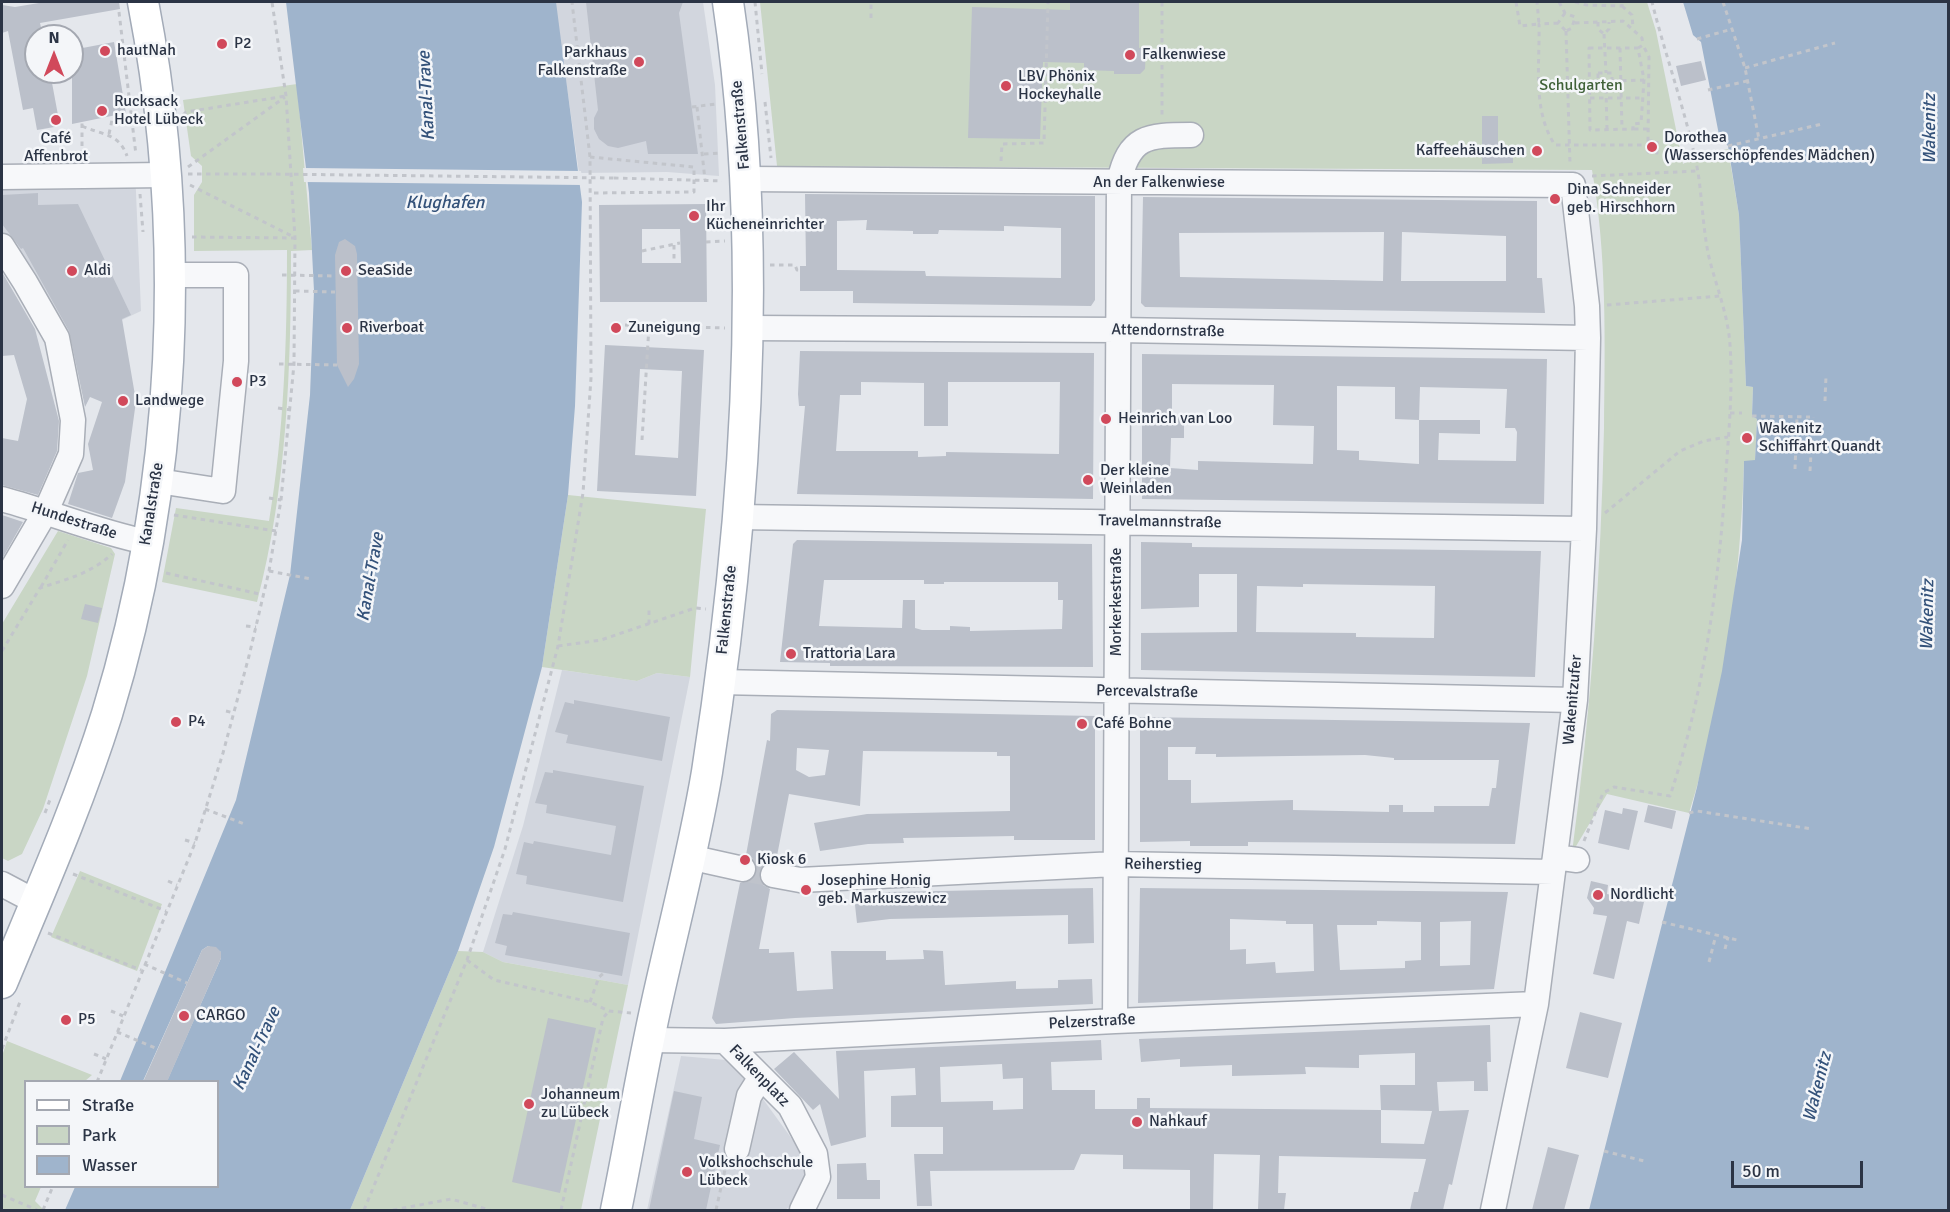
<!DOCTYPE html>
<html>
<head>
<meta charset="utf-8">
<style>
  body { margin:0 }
  #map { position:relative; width:1950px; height:1212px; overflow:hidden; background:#e4e7ec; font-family:Signika,sans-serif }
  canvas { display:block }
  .frame { position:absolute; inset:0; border:3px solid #2b3445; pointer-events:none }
  .legend { position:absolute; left:24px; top:1080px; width:195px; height:108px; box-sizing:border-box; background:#f4f6f9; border:2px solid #a4a8b1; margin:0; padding:8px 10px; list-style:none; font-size:18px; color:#2b3445 }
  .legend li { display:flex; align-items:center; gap:12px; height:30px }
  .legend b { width:30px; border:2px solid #a4a8b1 }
  .north { position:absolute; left:24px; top:24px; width:60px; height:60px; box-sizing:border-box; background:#f4f6f9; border:2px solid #a4a8b1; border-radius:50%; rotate:0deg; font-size:16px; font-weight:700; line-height:24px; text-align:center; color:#2b3445 }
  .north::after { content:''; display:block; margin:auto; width:21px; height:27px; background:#d1495b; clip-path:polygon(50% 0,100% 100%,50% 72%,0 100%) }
  .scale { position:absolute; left:1731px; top:1161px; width:132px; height:27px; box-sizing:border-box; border:3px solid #2b3445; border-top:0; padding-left:8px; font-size:18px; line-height:21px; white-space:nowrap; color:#2b3445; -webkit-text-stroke:4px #f4f6f9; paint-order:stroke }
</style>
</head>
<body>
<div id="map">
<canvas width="1950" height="1212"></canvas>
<div class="frame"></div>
<ul class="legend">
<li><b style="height:8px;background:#fff"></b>Straße</li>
<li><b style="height:16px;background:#c9d6c5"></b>Park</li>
<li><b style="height:16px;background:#9fb4cc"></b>Wasser</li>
</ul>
<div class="north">N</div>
<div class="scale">50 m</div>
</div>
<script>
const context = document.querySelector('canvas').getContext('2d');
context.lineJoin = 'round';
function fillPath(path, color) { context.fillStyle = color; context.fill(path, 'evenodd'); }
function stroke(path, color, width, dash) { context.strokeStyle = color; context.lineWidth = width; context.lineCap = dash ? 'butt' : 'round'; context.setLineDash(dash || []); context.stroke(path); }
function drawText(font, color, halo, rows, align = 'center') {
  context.font = font + ' Signika,sans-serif'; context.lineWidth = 5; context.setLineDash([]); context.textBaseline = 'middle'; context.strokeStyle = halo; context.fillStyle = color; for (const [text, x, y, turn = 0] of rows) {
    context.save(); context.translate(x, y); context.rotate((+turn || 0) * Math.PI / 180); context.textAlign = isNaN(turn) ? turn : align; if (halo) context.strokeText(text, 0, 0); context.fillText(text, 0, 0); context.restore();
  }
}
fillPath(new Path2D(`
  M555,2H703L715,85L719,176L667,172L579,173Z
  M135,169L141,311L56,351L2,256V172Z
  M562,670L637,681L657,673L690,677L628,985L503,962L483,952L523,826Z
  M681,1056L726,1060L760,1095L800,1150L806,1171L793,1204L785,1210H647Z`), '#d2d6de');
fillPath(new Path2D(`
  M760,2H1647L1656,31L1683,164L1697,156L1728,149L1739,215L1746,386L1753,387L1752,416L1757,419L1755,461H1744C1741,576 1724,703 1689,813L1607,794L1572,853C1591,711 1601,570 1604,428C1605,341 1607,255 1592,170L777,166Z
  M297,84L312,250L291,251C291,368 287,488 257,602L162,582L176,508L269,521C284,432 287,341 287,250L194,251V195L202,182V166L191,156L183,100Z
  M568,495L706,509L690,677L657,673L637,681L542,667Z
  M58,531L111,548L115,554L87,676L43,809L22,854L8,861L2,858V624Z
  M80,871L162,904L137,971L51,937Z
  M458,951L483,952L503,962L628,985L581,1210H350Z
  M7,1041L92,1075L85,1081L26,1082V1186L41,1187L35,1201L44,1210H2V1056Z`), '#c9d6c5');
fillPath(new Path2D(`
  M286,2H556L582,202L575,406L568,495L542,667L494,847L458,951L350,1210H65L75,1187L218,1186V1082L167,1081L221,958V952L208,946L202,950L143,1081H120L236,800L290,575L310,395L314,291L309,193Z
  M1683,2H1948V1210H1589L1697,787L1722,671L1742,540L1744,461L1755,460L1757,419L1752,416L1753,387L1746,386L1739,215L1728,146L1719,135L1701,42L1693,35Z`), '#9fb4cc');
fillPath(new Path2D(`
  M303,168L581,171L583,185L304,182Z`), '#e4e7ec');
fillPath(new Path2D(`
  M45,2H119L120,9L40,23L43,36H36V72H50L60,126L37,130L33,108L23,110L8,31L2,33V5L15,7Z
  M586,2H683L679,13L698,154H648L646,141L618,148L608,146L599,139L594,129V118L598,110Z
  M1070,2H1139V48L1146,47L1145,69L1140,74H1114V71L1084,70V63L1043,62L1040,139L968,138L972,7L1070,10Z
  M114,42L126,113L72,124V50Z
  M1701,61L1706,80L1681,86L1676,66Z
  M1482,116H1498V149H1513V163L1482,164Z
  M38,193V205L78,204L131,315L122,319L136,401L125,482L112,518L68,504L78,473L93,470L88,444L102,402L90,397L85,407L69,331L23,248L21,249L2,224V195Z
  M805,194L1095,196V300L1091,306L853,303V291H800V266H806ZM867,220L866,230L913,231V234H938L939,230L1004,231V226L1061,228V278L926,276L925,271L837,270V221Z
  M1143,197L1537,201V278H1542L1545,313L1145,307L1141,303ZM1384,232L1383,281L1180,277L1179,233ZM1402,232L1506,236V281H1401Z
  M706,204L707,302H600L599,205ZM642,229H680L681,263H642Z
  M345,239L355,246L357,254L359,364L354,379L348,387L337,365L335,255L339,242Z
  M2,272L35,329L59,421L57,451L38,495L2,485V438L18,441L27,399L14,355L2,356Z
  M605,345L704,350L696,496L597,491ZM640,369L682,371L678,458L635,455Z
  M800,351L1094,353L1093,499L797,494L805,406H799L798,394ZM861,382L924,383V426H948V382H1060L1059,454L946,452V456L918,457V451H836L840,395H861Z
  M1142,354L1547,359L1544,504L1142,499ZM1172,384L1274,385L1273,425L1314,426L1313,464L1198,461V470L1170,468L1171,438H1184V417H1172ZM1337,386L1395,387V419L1419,420V464L1359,460V451L1337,450ZM1420,387L1507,389L1505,428H1515L1517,432L1516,461L1438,460L1439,433L1480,434V420H1419Z
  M2,515L23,522L2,559Z
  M797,540L1092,544L1093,667L830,666V663L780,662L793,544ZM824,580H924V584H944V582H1058V600H1063L1062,629L970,631V627L950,626V630H922L915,628V600H903L902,628L819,626Z
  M1141,542L1192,543V547L1541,551L1535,677L1141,670V633L1237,632V574H1199V607L1141,609ZM1303,584L1435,586L1434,638L1356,637V633L1256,632L1257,586L1303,587Z
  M85,604L102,608L98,623L81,619Z
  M574,700L670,717L662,761L566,743L568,735L555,732L565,702L574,704Z
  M777,710L1095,716V840H1014V836L903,838L904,843L868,844L820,851L814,823L867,814L1010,811V756H997V752L863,751L860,806L789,794L776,861L763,865L759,873L763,885L770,889L759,949H769V953L794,952L797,991L833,989L831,951H886V960L924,959L923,950L943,951L945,985L1016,981V989L1058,988V980L1092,979L1093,1004L795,1018L716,1024L712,1018L740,883L753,879L757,872L753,859L746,855L767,740L770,741L771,714ZM797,748L829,750L825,775L809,777L796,770Z
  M1140,717L1530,723L1515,844L1248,842V846H1190V841L1140,842ZM1168,747H1196L1195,754H1216V757L1365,755L1394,758V760H1499L1496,788H1492L1489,806H1434V812H1403V805H1389V812L1293,810V800L1191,803V780H1168Z
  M553,770L644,786L623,902L526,884L527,876L516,874L524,842L533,844L534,841L611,855L616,826L546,813L547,805L535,803L545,772L553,773Z
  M1648,805L1676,811L1672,829L1644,822Z
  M1623,808L1638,811L1629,850L1598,843L1605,810L1622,814Z
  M1591,881L1608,885L1607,894L1644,902L1639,924L1627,921L1614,979L1593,974L1607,916L1593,914L1594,908L1587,898Z
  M1093,888L1094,943L1068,944V915L890,919L857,923L854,896L889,892Z
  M1140,888L1508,892L1494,989L1138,1003ZM1230,919L1286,921V924H1313L1314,971L1276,973L1275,962L1246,964V949L1230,950ZM1377,921L1421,922V960L1405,961V968L1340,970L1337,925H1377ZM1471,921L1470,965L1440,966V922Z
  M513,912L630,933L622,976L505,955L507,946L495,943L503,914L512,915Z
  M208,946L216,947L221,952V958L167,1082H143L202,950Z
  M1580,1012L1622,1023L1608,1078L1566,1068Z
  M548,1018L596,1028L560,1193L512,1182Z
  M1490,1025L1491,1062H1487L1488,1091H1474V1081L1437,1082L1439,1111L1469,1110L1452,1185L1449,1184L1443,1210H1410L1414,1192H1418L1426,1159L1279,1156L1278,1193H1286L1284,1210L1258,1209L1260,1155L1214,1154L1213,1210H1190V1170L1123,1169V1155L1081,1154L1074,1170L930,1171L932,1206H917L914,1154H943V1127H891V1096L916,1095L915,1068L864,1071L866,1137L831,1146L820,1104L813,1110L774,1069L794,1052L839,1099L836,1051L1101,1040L1102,1060L1051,1062L1052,1090H1095V1109H1137V1098H1150V1108L1381,1110L1380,1085H1415V1053L1359,1055V1068L1305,1067L1306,1074L1232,1076V1065L1180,1067V1059L1141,1062L1139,1039ZM1002,1064L1003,1079L1023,1078V1109L993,1110V1101L941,1102L940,1067ZM1381,1110L1432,1111L1424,1144L1381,1143Z
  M674,1091L702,1097L694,1139L720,1145L706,1210H649Z
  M1548,1147L1579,1155L1564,1210H1532Z
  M866,1163L867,1180H880V1199H837V1164Z`), '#bbc0ca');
stroke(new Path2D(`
  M743,869L773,875`), '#bfc3cb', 24, [24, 12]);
const minor = new Path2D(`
  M2,177L164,175
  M746,179L1573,185L1587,306L1588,338L1584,529L1575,700L1536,1004L1493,1210
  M2,246L25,282L57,338L73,420L71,454L46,511L2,586
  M748,328L1118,330L1588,338
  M158,481L223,491L236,361V275H169
  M2,499C50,512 98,532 147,542
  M736,517L1584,529
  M719,682L1575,700
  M689,857L743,869
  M1555,857L1577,860
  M773,875L800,880L1115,864L1553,872
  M2,884L36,902
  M1115,1021L1119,182C1129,136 1147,135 1191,135
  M649,1040L725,1041L1115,1021L1536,1004
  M725,1041L790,1106L815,1154L818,1177L802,1210
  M737,1149L749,1096L761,1077`);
const major = new Path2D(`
  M2,983C39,894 78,806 107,714C177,486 188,235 143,2
  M616,1210C630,1142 641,1074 656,1006C673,928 694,850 707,772C746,523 765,251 728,2`);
stroke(minor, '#a9aeb7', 27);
stroke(major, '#a3abb8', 33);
stroke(new Path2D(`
  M755,2L762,74
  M1162,2V117
  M1516,2L1520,26L1539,24L1537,2
  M1559,2L1565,13L1575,17L1572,28L1566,31
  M1575,2L1587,5L1622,6V2
  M1723,2L1745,68L1759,139
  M1622,6L1632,15L1633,28
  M119,12L136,155
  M1565,13L1558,23L1566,31
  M871,18V2
  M1598,22V29L1604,34L1609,29V22
  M1558,23L1539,24C1540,63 1532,111 1555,145H1648
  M1575,23L1623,21L1642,38L1643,45
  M1566,31L1570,164
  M1604,34L1606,73
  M1697,39L1732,29
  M1589,48H1638L1644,80L1641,123L1633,124V129L1590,130Z
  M1620,48L1622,129
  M1638,48L1643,45L1649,57L1648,141
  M1745,68L1835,43
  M1598,73H1612V88L1598,89Z
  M1613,81L1644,80
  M1568,82L1598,81
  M1606,89L1607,129
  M1708,90L1747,81
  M1590,98H1644
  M765,102L771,158
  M692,107L716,104
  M697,107L705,180
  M183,115L186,112L286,96
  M82,126C102,135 119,133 127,156
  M1634,129H1650
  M109,134L112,120
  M1648,141H1657V153L1648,152Z
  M1728,146L1822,124
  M704,154L721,153
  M82,155V122
  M590,157L694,167V192L591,193
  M1001,161L1002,144L1044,143L1048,2
  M188,167L285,97
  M188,174H267
  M1592,176L1697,171
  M614,178L722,181
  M190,185L294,237
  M140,194L143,232
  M192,237L295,238
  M706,242L725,241
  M674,245V263
  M642,251L680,243
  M770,265H795L797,270H800
  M282,275L335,276
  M295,291L335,292
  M1607,305L1720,296
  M625,325L725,328
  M279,364L337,365
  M1825,401L1826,376
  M278,408L291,410
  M1730,413H1742
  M1752,416L1810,417
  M642,440L649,326
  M1795,469L1797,417
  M1810,471L1813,417
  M269,498L281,500
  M1605,513L1680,451L1704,441L1728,437
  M174,515L276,531
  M269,571L311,579
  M166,573L264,595
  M41,587L68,540
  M649,624V608
  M246,626L256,627
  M558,646L601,640L695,608L706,609
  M2,651L40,588C67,579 90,574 112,554
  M226,711L234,713
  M205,809L247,825
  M45,813L51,797
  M1689,813L1697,811L1812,829
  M185,840L195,843
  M1584,841L1603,793L1614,787L1670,796C1705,690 1719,582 1726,472C1729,429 1733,387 1730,345C1728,313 1715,284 1708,253C1703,226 1702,199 1698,172C1687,115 1666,58 1652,2
  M73,874L166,911
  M168,881L177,885
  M1662,922L1737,940
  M48,933L141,970
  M1725,949L1728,937
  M467,960L494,980L590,1002L609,1011L631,1013
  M1709,962L1716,935
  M144,964L187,983
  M590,1002L599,977L604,973
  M111,1011L123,1016
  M117,1032L158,1049
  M2,1049L21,999
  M94,1054L106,1059
  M97,1082L195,843L223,753L249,656L269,571L281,500L294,364L295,238L286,96L272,2
  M1604,1151L1644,1161
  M2,1195L37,1210
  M43,1210L53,1186
  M364,1210L467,960L505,849L558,646L583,493L591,378L590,157L572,2
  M393,1210L451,1199L490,1210
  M561,1210L603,1018L609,1011
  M716,1210L726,1165`), '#c2c5cb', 3, [4.5, 4.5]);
stroke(minor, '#f7f8fa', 24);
stroke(major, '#fff', 30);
stroke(new Path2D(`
  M267,174L614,178`), '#c2c5cb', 3, [4.5, 4.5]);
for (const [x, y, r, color] of [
  [222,44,6,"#d1495b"],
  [105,51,6,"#d1495b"],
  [1130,55,6,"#d1495b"],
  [639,62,6,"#d1495b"],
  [1006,86,6,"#d1495b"],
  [102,111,6,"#d1495b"],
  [56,120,6,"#d1495b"],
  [1652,147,6,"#d1495b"],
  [1537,151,6,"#d1495b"],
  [1555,199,6,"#d1495b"],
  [694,216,6,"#d1495b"],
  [72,271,6,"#d1495b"],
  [346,271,6,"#d1495b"],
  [347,328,6,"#d1495b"],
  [616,328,6,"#d1495b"],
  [237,382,6,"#d1495b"],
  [123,401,6,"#d1495b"],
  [1106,419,6,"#d1495b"],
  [1747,438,6,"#d1495b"],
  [1088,480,6,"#d1495b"],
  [791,654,6,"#d1495b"],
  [176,722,6,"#d1495b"],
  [1082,724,6,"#d1495b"],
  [745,860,6,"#d1495b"],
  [806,890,6,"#d1495b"],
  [1598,895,6,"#d1495b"],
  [184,1016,6,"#d1495b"],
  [66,1020,6,"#d1495b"],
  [529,1104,6,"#d1495b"],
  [1137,1122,6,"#d1495b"],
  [687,1172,6,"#d1495b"]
]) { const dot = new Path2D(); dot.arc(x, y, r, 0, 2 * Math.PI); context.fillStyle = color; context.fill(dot); stroke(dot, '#f4f6f9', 2); }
drawText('16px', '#2b3445', '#f4f6f9', [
  ["P2",234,44],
  ["hautNah",117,51],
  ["Parkhaus",627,53,"right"],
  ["Falkenstraße",627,71,"right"],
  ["Falkenwiese",1142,55],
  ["LBV Phönix",1018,77],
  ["Hockeyhalle",1018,95],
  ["Rucksack",114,102],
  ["Hotel Lübeck",114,120],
  ["Dorothea",1664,138],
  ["(Wasserschöpfendes Mädchen)",1664,156],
  ["Café",56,139,"center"],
  ["Affenbrot",56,157,"center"],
  ["Kaffeehäuschen",1525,151,"right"],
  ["Dina Schneider",1567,190],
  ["geb. Hirschhorn",1567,208],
  ["Ihr",706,207],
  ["Kücheneinrichter",706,225],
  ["Aldi",84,271],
  ["SeaSide",358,271],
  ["Riverboat",359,328],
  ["Zuneigung",628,328],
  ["P3",249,382],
  ["Landwege",135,401],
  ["Heinrich van Loo",1118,419],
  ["Wakenitz",1759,429],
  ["Schiffahrt Quandt",1759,447],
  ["Der kleine",1100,471],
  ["Weinladen",1100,489],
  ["Trattoria Lara",803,654],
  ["P4",188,722],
  ["Café Bohne",1094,724],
  ["Kiosk 6",757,860],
  ["Josephine Honig",818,881],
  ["geb. Markuszewicz",818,899],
  ["Nordlicht",1610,895],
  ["CARGO",196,1016],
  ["P5",78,1020],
  ["Johanneum",541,1095],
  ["zu Lübeck",541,1113],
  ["Nahkauf",1149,1122],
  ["Volkshochschule",699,1163],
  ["Lübeck",699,1181]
], 'left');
drawText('16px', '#3f6138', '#f4f6f9', [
  ["Schulgarten",1581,86]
]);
drawText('16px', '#2b3445', '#f4f6f9', [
  ["Falkenstraße",741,125,-95],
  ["An der Falkenwiese",1159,183],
  ["Attendornstraße",1168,331,1],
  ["Kanalstraße",152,504,-81],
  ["Hundestraße",74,521,18],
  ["Travelmannstraße",1160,522,1],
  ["Morkerkestraße",1117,602,-90],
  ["Falkenstraße",727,610,-84],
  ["Percevalstraße",1147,692,1],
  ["Wakenitzufer",1573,700,-85],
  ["Reiherstieg",1163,865,1],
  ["Pelzerstraße",1092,1022,-3],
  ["Falkenplatz",759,1076,46]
]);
drawText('italic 18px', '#34527a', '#f4f6f9', [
  ["Kanal-Trave",427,96,-93],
  ["Wakenitz",1930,129,-90],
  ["Klughafen",445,203],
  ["Kanal-Trave",371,577,-80],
  ["Wakenitz",1928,615,-89],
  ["Kanal-Trave",257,1049,-65],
  ["Wakenitz",1818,1087,-76]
]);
</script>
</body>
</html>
